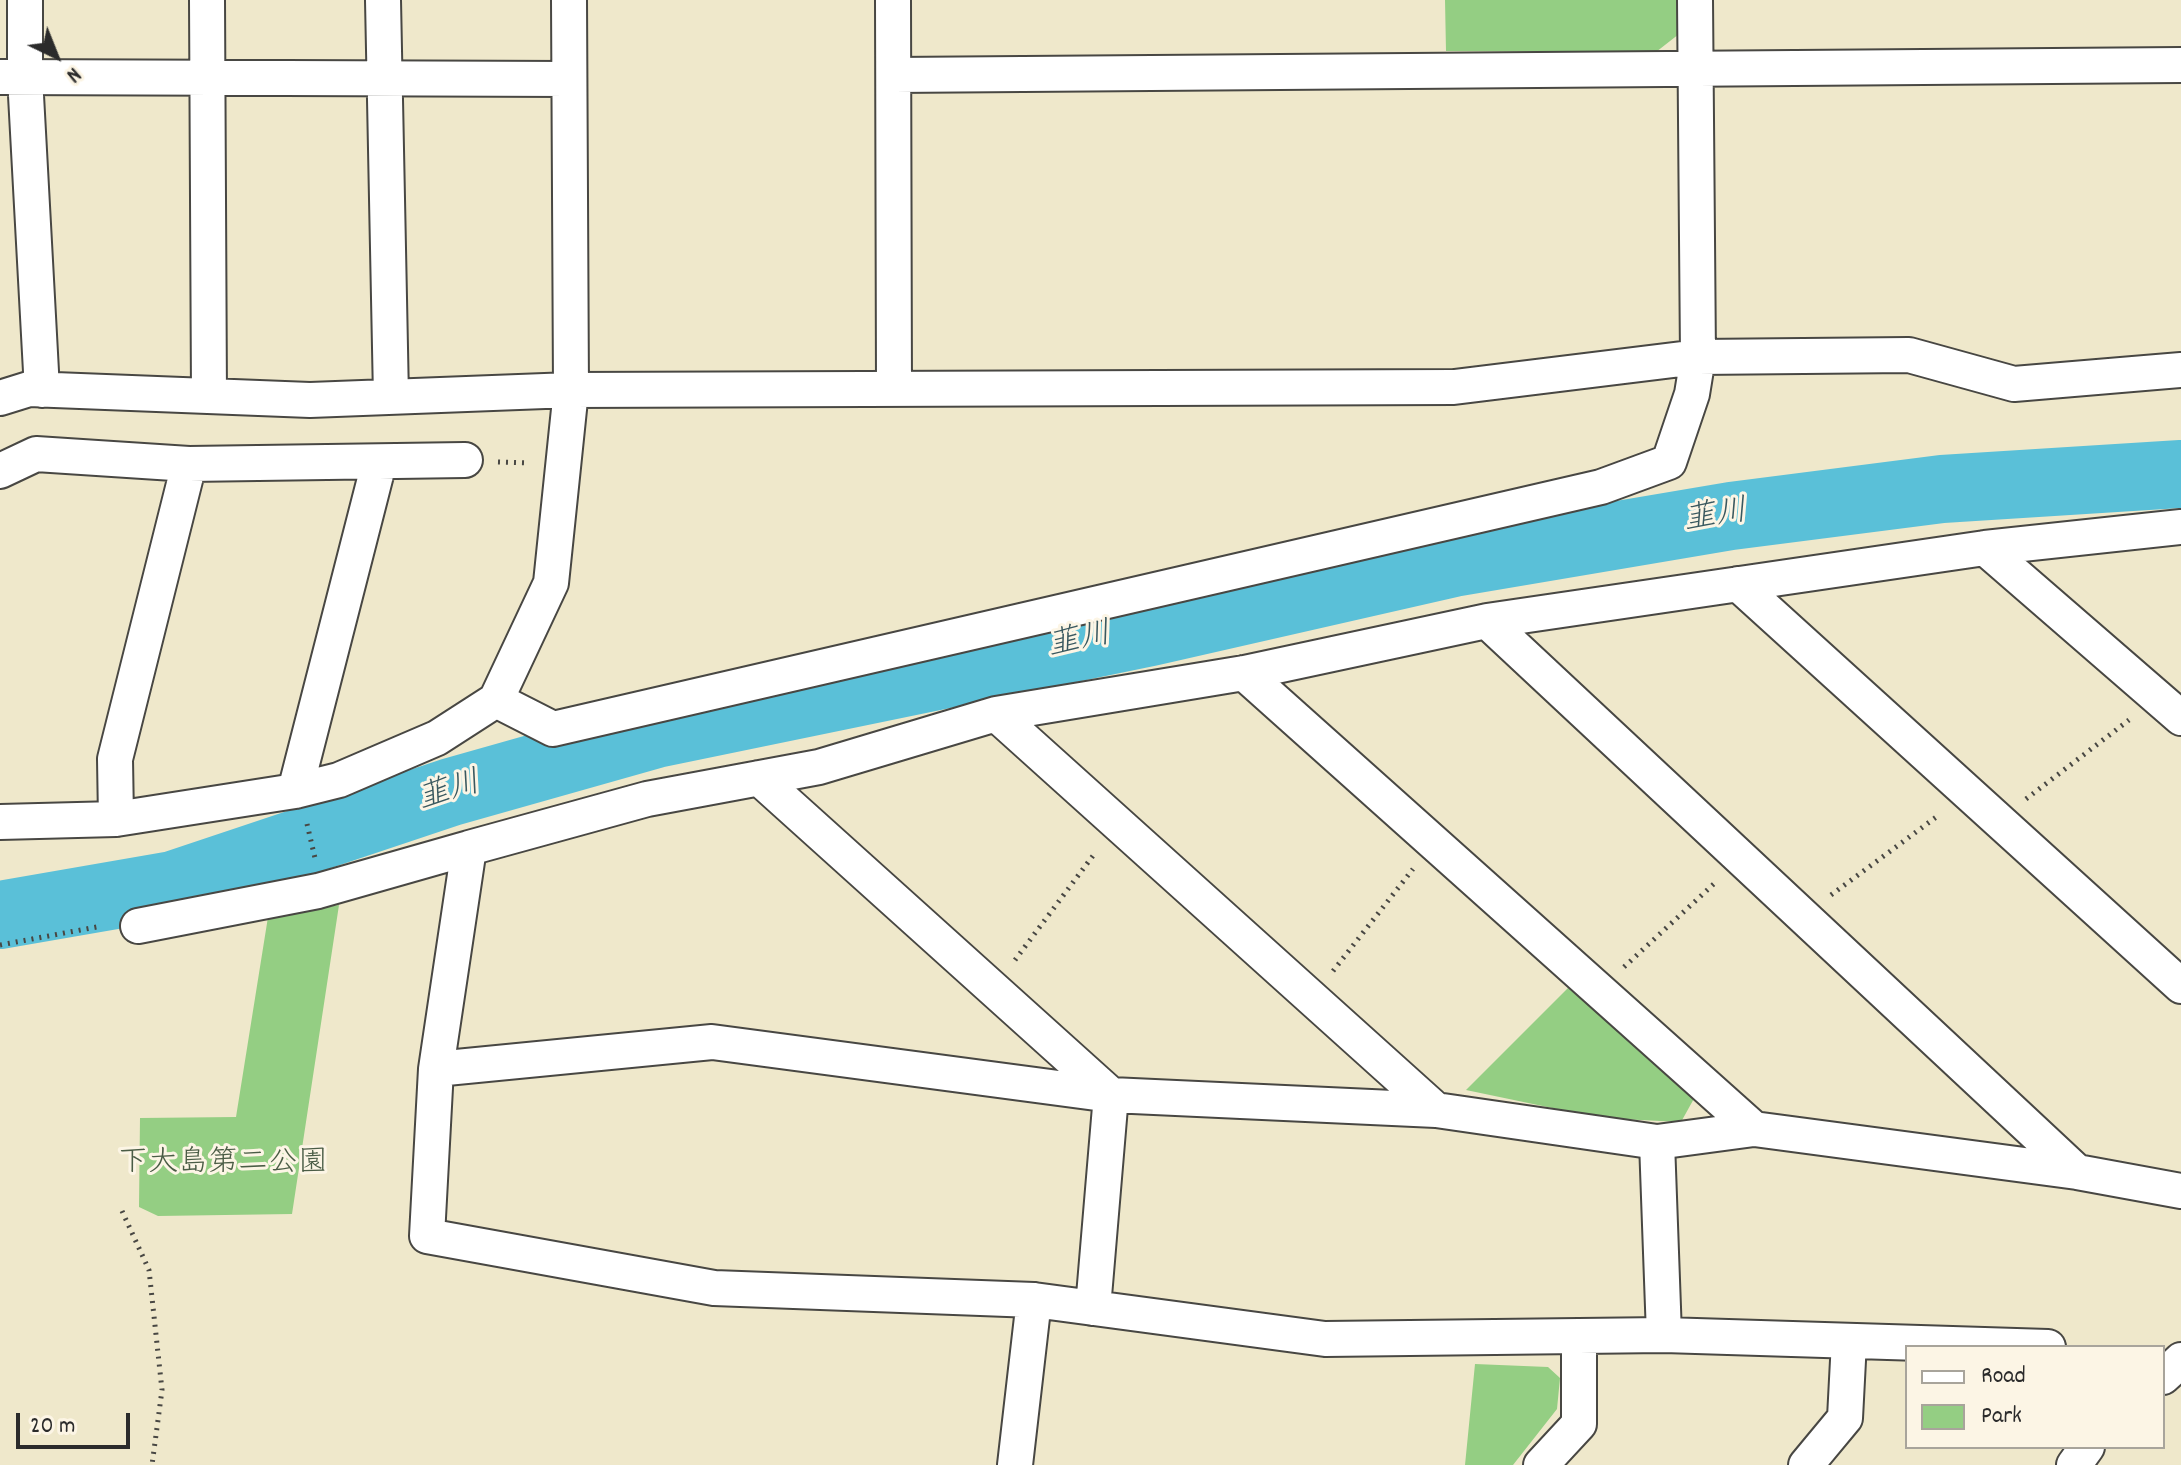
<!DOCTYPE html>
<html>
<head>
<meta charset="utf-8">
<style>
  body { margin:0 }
  #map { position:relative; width:2181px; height:1465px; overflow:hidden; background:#efe8cb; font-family:Dekko,sans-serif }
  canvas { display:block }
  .legend { position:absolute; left:1905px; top:1345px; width:260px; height:104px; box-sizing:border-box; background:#fcf5e5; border:2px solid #a8a49b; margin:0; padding:10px 14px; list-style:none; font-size:24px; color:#2b2b2b }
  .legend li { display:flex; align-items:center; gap:16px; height:40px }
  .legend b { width:40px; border:2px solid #a8a49b }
  .north { position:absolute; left:16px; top:16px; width:80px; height:80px; -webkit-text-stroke:6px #fcf5e5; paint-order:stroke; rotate:137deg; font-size:22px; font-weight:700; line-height:32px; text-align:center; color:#2b2b2b }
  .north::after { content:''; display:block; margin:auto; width:28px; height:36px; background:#2b2b2b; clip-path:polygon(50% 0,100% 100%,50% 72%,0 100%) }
  .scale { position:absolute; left:16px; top:1413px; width:114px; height:36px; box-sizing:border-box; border:4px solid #2b2b2b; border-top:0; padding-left:10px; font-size:24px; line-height:28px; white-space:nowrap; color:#2b2b2b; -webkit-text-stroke:6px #fcf5e5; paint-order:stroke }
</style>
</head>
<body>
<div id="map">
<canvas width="2181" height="1465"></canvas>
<ul class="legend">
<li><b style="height:10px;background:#fff"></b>Road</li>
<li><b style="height:22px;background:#94ce83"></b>Park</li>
</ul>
<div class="north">N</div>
<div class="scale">20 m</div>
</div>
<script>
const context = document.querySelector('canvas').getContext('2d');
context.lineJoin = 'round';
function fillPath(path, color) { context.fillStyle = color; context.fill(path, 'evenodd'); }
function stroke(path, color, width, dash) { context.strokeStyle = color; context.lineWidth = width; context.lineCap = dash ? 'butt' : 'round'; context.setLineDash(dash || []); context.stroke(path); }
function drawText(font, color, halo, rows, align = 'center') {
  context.font = font + ' Dekko,"Klee One",sans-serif'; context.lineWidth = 6; context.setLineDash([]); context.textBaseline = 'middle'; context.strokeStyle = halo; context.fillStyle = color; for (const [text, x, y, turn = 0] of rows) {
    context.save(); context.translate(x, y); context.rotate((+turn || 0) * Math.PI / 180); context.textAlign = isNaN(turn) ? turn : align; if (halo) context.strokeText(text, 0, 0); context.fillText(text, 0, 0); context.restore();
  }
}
fillPath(new Path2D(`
  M1445,0H1679V34L1656,52L1446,51Z
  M339,905L292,1214L158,1216L139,1207L140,1118L236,1117L268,917Z
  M1568,988L1696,1095L1681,1122L1600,1118L1466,1090Z
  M1475,1364L1548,1367L1560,1378L1557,1409L1513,1465H1465Z`), '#94ce83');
stroke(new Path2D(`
  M0,915L173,885L451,792L656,734L1151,632L1453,563L1731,516L1942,489L2181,474`), '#5ac0d8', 68);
const minor = new Path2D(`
  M25,0V77L42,390
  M207,0L209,396
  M383,0L391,397
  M893,0L894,388
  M894,75L2181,65
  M0,77L569,79
  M0,398L29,389L310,400L571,390L1454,387L1698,357L1909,355L2014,384L2181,370
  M0,471L36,454L189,464L465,460
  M1985,548L2181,718
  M1738,584L2181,986
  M1487,621L2077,1172
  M1244,673L1754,1129
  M496,700L553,729L1601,487L1669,462L1692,394L1698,357L1695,0
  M996,714L1436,1110
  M759,778L1111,1095L1093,1308
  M295,791L379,463
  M116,819L115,759L189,464
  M0,822L116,819L295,791L339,780L437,738L496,700L551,583L571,390L569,0
  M138,926L318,891L469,848
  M436,1069L712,1042L1111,1095L1436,1110L1657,1142L1754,1129L2077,1172L2181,1191
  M1657,1142L1664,1335
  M2048,1347L1664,1335L1325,1339L1034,1300L714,1288L427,1236L436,1069L469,848L647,799L819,767L996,714L1244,673L1487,621L1985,548L2181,527
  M2163,1377L2181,1360
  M1015,1465L1034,1300
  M1541,1465L1579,1424V1336
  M1806,1465L1845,1418L1849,1341
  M2074,1465L2087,1447`);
stroke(minor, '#484743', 38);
stroke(new Path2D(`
  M498,462L528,463
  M2026,799L2129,720
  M307,824L315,858
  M1831,895L1939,815
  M0,945L102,926
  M1015,960L1095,853
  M1624,967L1717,881
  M1333,971L1413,869
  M122,1211L149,1270L162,1390L152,1465`), '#484743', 5, [2, 6]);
stroke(minor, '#fff', 34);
drawText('30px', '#4a5c45', '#fcf5e5', [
  ["下大島第二公園",223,1166]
]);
drawText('italic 32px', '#39585f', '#fcf5e5', [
  ["韮川",1716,519,-9],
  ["韮川",1080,643,-12],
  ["韮川",450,794,-17]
]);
</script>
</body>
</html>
